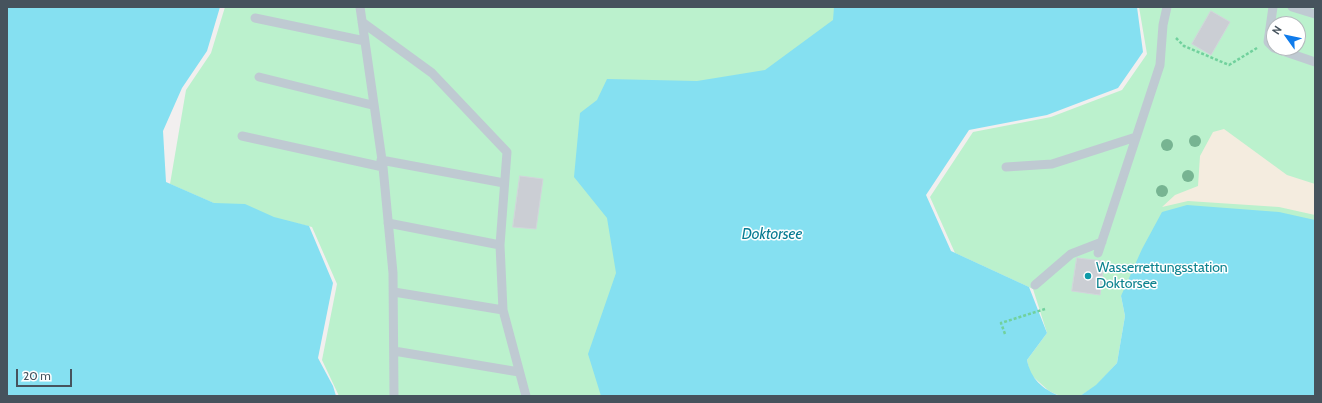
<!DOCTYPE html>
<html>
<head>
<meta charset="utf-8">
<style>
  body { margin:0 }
  #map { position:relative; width:1322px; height:403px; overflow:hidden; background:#f2efef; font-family:Cabin,sans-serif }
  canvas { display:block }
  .frame { position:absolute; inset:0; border:8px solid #46535d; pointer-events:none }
  .north { position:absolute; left:1266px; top:16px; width:40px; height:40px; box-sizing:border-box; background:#fff; border:1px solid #b5babe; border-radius:50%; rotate:303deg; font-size:11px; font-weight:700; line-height:16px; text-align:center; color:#46535d }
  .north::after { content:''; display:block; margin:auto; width:14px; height:18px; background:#0f7beb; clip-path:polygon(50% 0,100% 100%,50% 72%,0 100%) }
  .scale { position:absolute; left:16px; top:369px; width:56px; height:18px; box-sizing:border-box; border:2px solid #46535d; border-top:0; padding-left:5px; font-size:12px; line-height:14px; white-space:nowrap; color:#46535d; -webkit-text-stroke:3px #fff; paint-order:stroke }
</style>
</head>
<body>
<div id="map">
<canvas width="1322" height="403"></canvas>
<div class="frame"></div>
<div class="north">N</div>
<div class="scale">20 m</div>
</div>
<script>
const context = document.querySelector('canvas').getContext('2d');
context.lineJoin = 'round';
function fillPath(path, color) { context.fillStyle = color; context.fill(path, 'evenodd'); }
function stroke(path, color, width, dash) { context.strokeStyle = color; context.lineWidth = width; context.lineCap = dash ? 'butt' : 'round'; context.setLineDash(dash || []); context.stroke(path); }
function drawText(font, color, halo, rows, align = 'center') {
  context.font = font + ' Cabin,sans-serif'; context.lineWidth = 3; context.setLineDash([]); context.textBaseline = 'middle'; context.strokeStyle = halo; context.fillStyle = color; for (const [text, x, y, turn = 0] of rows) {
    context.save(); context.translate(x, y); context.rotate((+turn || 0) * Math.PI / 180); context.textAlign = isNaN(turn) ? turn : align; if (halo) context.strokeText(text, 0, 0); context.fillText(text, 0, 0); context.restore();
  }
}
fillPath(new Path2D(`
  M225,7H841V23L611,220L620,275L604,396H339L322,360L337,284L312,227L218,205L170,184L186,90L211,53Z
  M1139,7H1315V221L1121,296L1125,316L1117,363L1096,386L1080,396H1060L1049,391L1030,374L1027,360L1047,333L1033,289L955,253L930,197L973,132L1051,117L1122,90L1147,54ZM1274,24H1298V48H1274Z`), '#bbf1cd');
fillPath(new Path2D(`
  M1224,129L1287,175L1315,184V215L1279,207L1188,201L1162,207L1175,195L1198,186L1200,156L1213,132Z`), '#f4ecdf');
fillPath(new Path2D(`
  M7,7H220L207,51L182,88L163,131L166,182L214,203L245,204L274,217L309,226L333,283L318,358L333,386L336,396H7Z
  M834,7H1137L1143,52L1118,88L1047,115L969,130L926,195L951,251L1029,287L1047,333L1027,360C1031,379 1042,389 1060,396H601L588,354L616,273L607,218L574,177L580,113L597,100L607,79L697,81L765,70L833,20Z
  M1187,205L1279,212L1315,220V396H1080L1096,385L1117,363L1125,316L1121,296L1142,249L1162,212Z`), '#85e0f1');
const building = new Path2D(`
  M1211,11L1230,22L1211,55L1192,44Z
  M520,176L543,179L536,229L513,227Z
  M1077,258L1104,261L1100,295L1072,291Z`);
fillPath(building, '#cbced4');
stroke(building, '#d2d5db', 1);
stroke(new Path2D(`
  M1176,38L1184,46L1229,65L1257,48
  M1005,334L1001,323L1045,309`), '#71d19d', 2.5, [3, 2]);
stroke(new Path2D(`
  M360,7L383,167L393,273L394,396
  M1273,7L1268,42L1274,48
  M1292,7L1315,14
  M255,18L365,41
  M362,22L432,73L507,152L500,245L503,310L526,396
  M1274,48L1315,62
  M259,77L372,105
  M242,136L383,167
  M381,160L504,183
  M1006,167L1052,164L1136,137
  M388,223L500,245
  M1098,253L1160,65L1163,25L1167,7
  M1035,285L1071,254L1102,242
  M394,292L503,310
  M394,351L519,372`), '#bfcad2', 9);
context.fillStyle = '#77b492';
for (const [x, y] of [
  [1195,141],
  [1167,145],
  [1188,176],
  [1162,191]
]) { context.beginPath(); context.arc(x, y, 6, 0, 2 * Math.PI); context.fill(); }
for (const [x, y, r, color] of [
  [1088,276,4,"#0f9aa8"]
]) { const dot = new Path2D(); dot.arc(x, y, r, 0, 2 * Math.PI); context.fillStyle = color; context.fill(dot); stroke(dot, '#fff', 1.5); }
drawText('14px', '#0d838f', '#fff', [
  ["Wasserrettungsstation",1096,268],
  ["Doktorsee",1096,284]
], 'left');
drawText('italic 15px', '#077b92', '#fff', [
  ["Doktorsee",772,235]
]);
</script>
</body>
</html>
